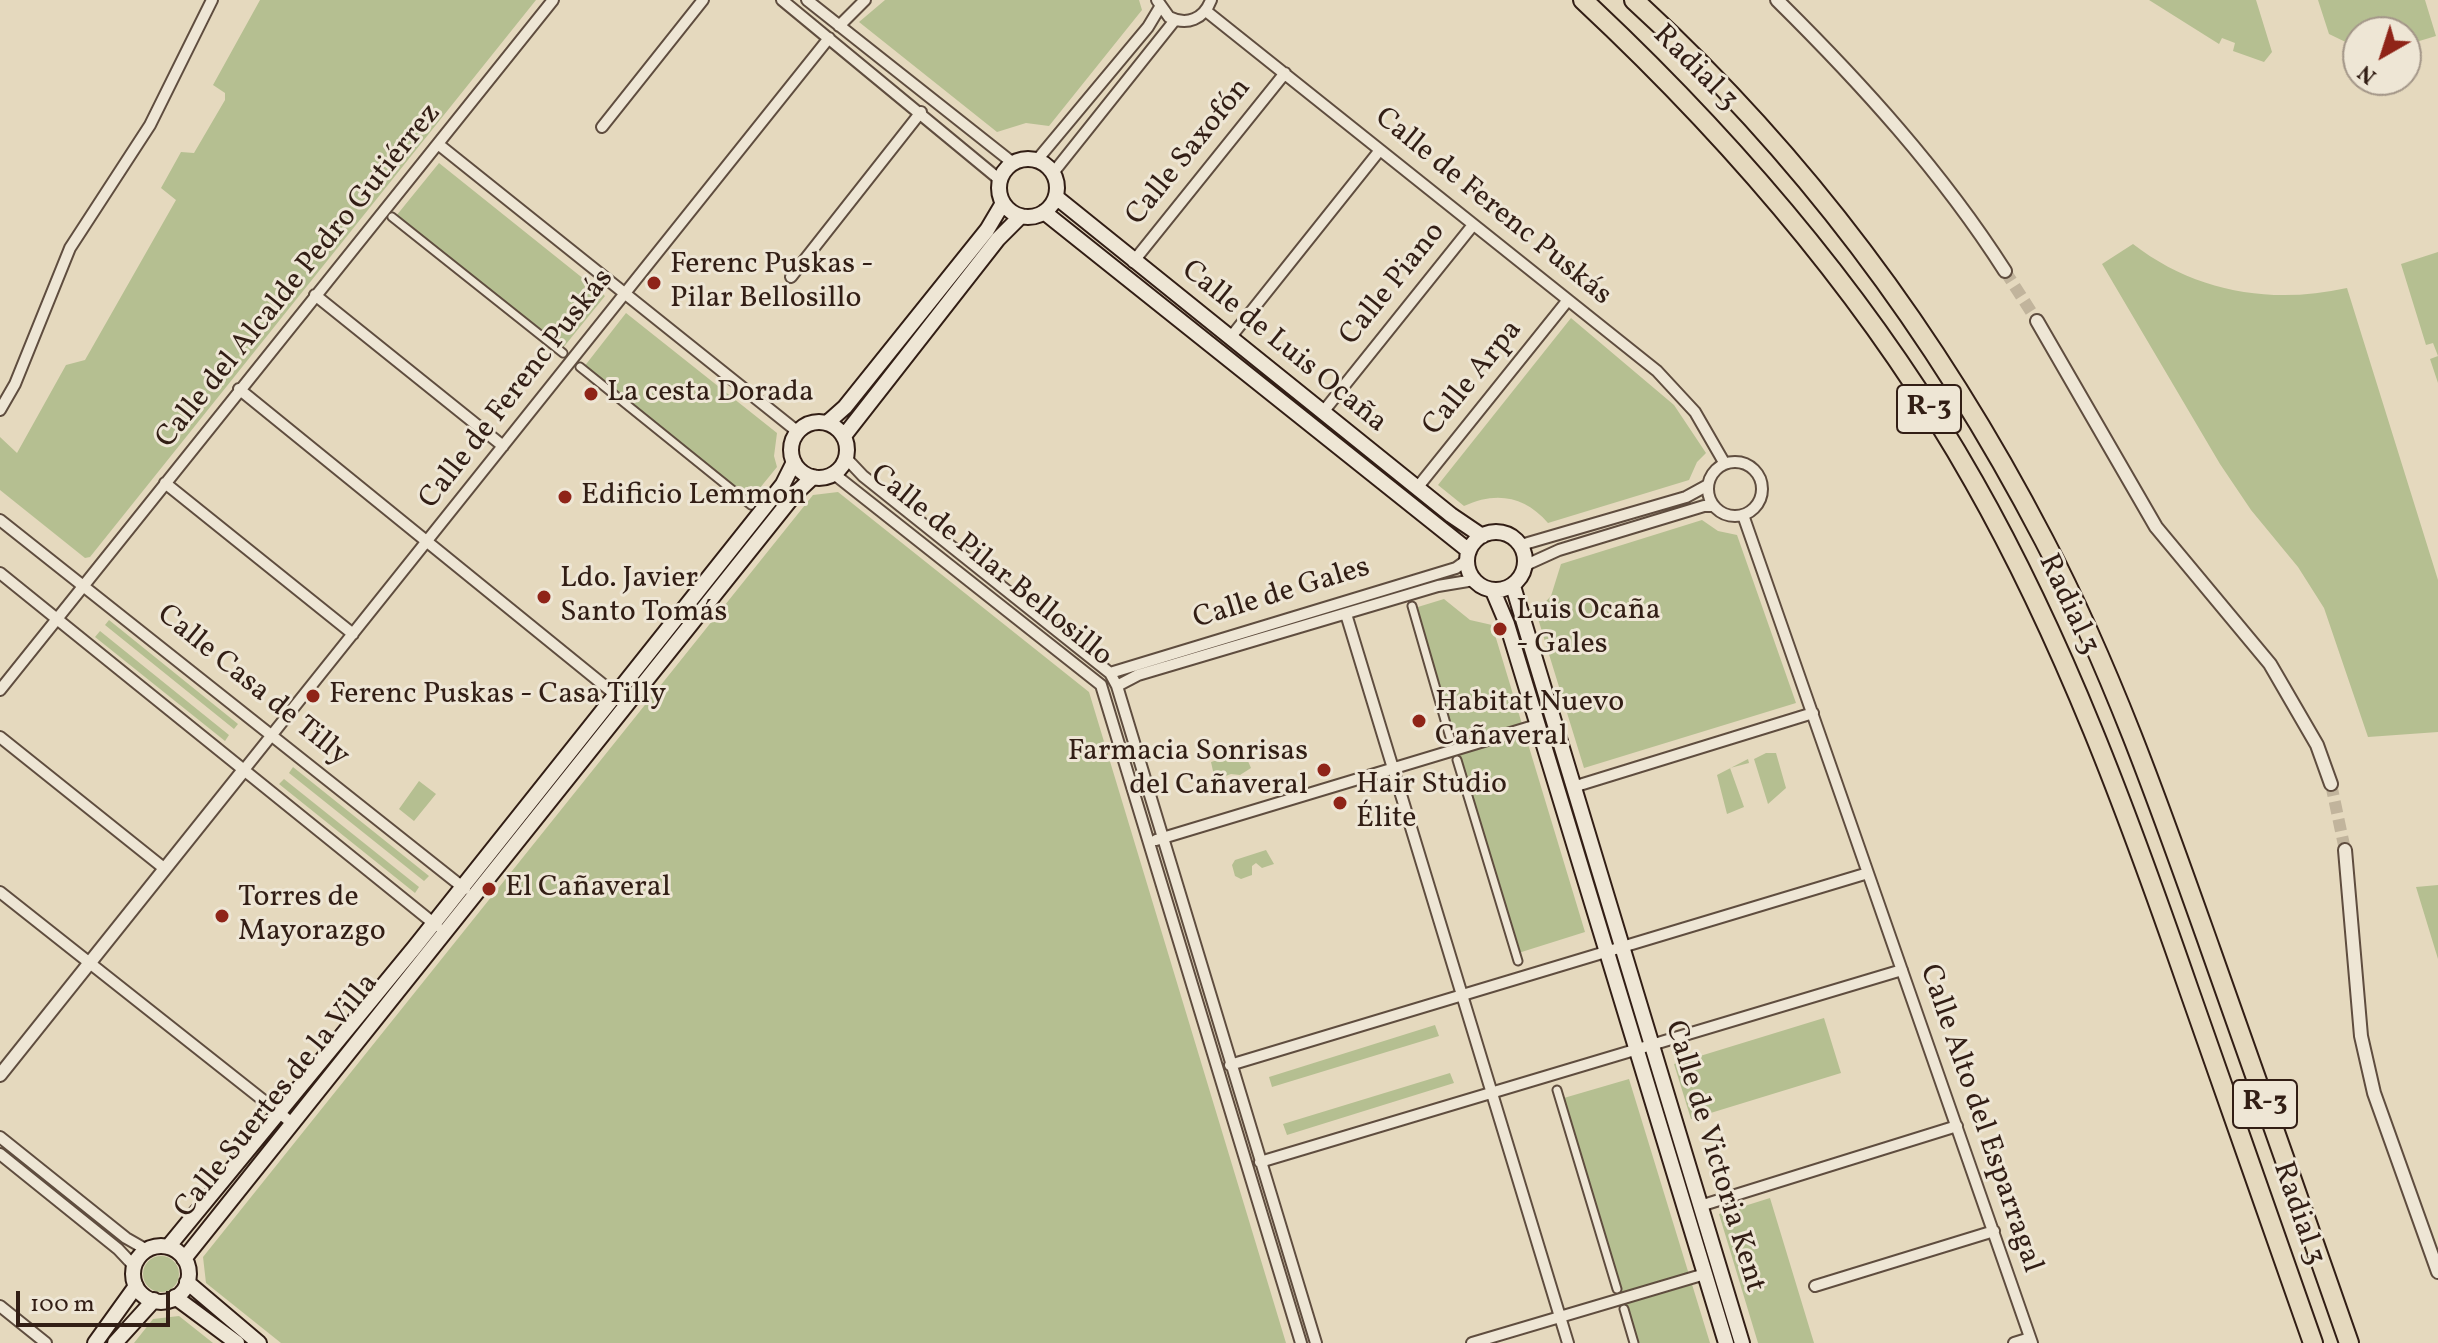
<!DOCTYPE html>
<html>
<head>
<meta charset="utf-8">
<style>
  body { margin:0 }
  #map { position:relative; width:2438px; height:1343px; overflow:hidden; background:#e5d9be; font-family:Vollkorn,serif }
  canvas { display:block }
  .north { position:absolute; left:2342px; top:16px; width:80px; height:80px; box-sizing:border-box; background:#eee6d5; border:2px solid #a39688; border-radius:50%; rotate:219deg; font-size:22px; font-weight:700; line-height:32px; text-align:center; color:#321e15 }
  .north::after { content:''; display:block; margin:auto; width:28px; height:36px; background:#8f2418; clip-path:polygon(50% 0,100% 100%,50% 72%,0 100%) }
  .scale { position:absolute; left:16px; top:1291px; width:154px; height:36px; box-sizing:border-box; border:4px solid #321e15; border-top:0; padding-left:10px; font-size:24px; line-height:28px; white-space:nowrap; color:#321e15; -webkit-text-stroke:6px #eee6d5; paint-order:stroke }
</style>
</head>
<body>
<div id="map">
<canvas width="2438" height="1343"></canvas>
<div class="north">N</div>
<div class="scale">100 m</div>
</div>
<script>
const context = document.querySelector('canvas').getContext('2d');
context.lineJoin = 'round';
function fillPath(path, color) { context.fillStyle = color; context.fill(path, 'evenodd'); }
function stroke(path, color, width, dash) { context.strokeStyle = color; context.lineWidth = width; context.lineCap = dash ? 'butt' : 'round'; context.setLineDash(dash || []); context.stroke(path); }
function drawText(font, color, halo, rows, align = 'center') {
  context.font = font + ' Vollkorn,serif'; context.lineWidth = 6; context.setLineDash([]); context.textBaseline = 'middle'; context.strokeStyle = halo; context.fillStyle = color; for (const [text, x, y, turn = 0] of rows) {
    context.save(); context.translate(x, y); context.rotate((+turn || 0) * Math.PI / 180); context.textAlign = isNaN(turn) ? turn : align; if (halo) context.strokeText(text, 0, 0); context.fillText(text, 0, 0); context.restore();
  }
}
fillPath(new Path2D(`
  M260,0H536L90,557L85,558L0,490V437L17,453L66,365L85,360L176,200L161,188L181,152L194,153L225,100V93L213,85Z
  M885,0H1139L1142,10L1049,126L1026,123L997,132L859,22Z
  M2149,0H2256L2272,52L2264,62L2233,51L2235,43L2222,38L2219,44Z
  M2318,0H2425L2436,36L2406,45V32H2358V48L2329,34Z
  M439,163L605,296L558,354L392,221Z
  M2133,244C2195,292 2271,305 2347,288L2438,580V732L2368,737L2324,608L2298,567L2251,510L2220,464L2102,264Z
  M2438,252V383L2430,359L2438,356L2433,343L2426,345L2401,264Z
  M626,313L777,433L774,456L777,467L746,505L580,372Z
  M1571,318L1674,405L1706,453L1697,462L1689,480L1548,523C1525,496 1496,491 1464,506L1438,485Z
  M838,492L1089,692L1286,1343H281L206,1283L203,1257L813,495Z
  M1702,520L1718,531L1737,535L1796,703L1584,768L1536,612L1551,596L1561,564Z
  M1444,599L1470,620L1492,625L1585,932L1512,955L1408,610Z
  M109,620L238,724L234,729L105,625Z
  M100,631L229,735L225,741L95,637Z
  M1244,752L1251,768L1240,775L1231,774L1215,780L1211,762Z
  M1766,753H1776L1786,788L1768,804L1754,759Z
  M1748,759L1749,763L1730,768L1744,807L1727,814L1717,775Z
  M293,767L429,876L424,881L289,773Z
  M284,779L419,887L415,893L279,784Z
  M419,781L436,794L414,821L399,809Z
  M1266,850L1274,864L1262,868L1256,863L1252,866V875L1241,879L1235,876L1232,865L1235,860Z
  M2438,885V959L2416,887Z
  M1824,1018L1841,1073L1691,1119L1674,1064Z
  M1435,1025L1439,1036L1272,1087L1269,1077Z
  M1450,1073L1454,1083L1287,1135L1283,1124Z
  M1629,1079L1710,1343H1630L1557,1100Z
  M1770,1198L1814,1343H1758L1719,1214Z
  M143 1274a18 18 0 1 1 36 0a18 18 0 1 1-36 0Z
  M179,1316L213,1343H134L153,1319Z`), '#b5bf91');
stroke(new Path2D(`
  M2005,271L2037,321
  M2331,784L2345,850`), '#c1b49c', 12, [12, 6]);
const pedestrian = new Path2D(`
  M392,217L563,353
  M580,367L751,505
  M1412,606L1451,741
  M1457,760L1518,961
  M1557,1090L1617,1289
  M1624,1309L1634,1343`);
const minor = new Path2D(`
  M782,0L1000,180
  M807,0L1013,163
  M1157,0L1169,17C1187,26 1204,19 1211,0
  M1206,11L1657,371L1695,412L1725,464
  M839,26L865,0
  M602,127L703,0
  M438,144L798,432
  M1037,160L1148,27L1160,7
  M1053,173L1175,20
  M1133,262L1285,73
  M791,277L921,112
  M315,295L503,446
  M1230,338L1380,150
  M239,389L627,704
  M0,410L15,384L70,248L150,125L212,0
  M1323,412L1473,225
  M846,458L863,476L1110,673L1117,686L1316,1343
  M1708 489a27 27 0 1 1 54 0a27 27 0 1 1-54 0Z
  M834,474L1101,685L1301,1343
  M165,483L353,634
  M1417,488L1568,300
  M1743,515L2032,1343
  M0,520L465,889
  M1521,545L1686,497L1708,485
  M1526,565L1559,550L1704,506H1714
  M0,573L437,926
  M1346,614L1568,1343
  M1110,673L1456,568L1467,560
  M1117,686L1138,675L1438,586L1474,580
  M0,690L553,0
  M0,737L165,869
  M243,771L829,38
  M1573,787L1813,713
  M1156,840L1537,725
  M0,892L292,1123
  M1230,1065L1868,873
  M0,1137L126,1238L147,1250
  M0,1154L118,1249L134,1266
  M1260,1162L1902,970
  M1700,1206L1957,1126
  M1815,1286L1994,1231
  M0,1306L46,1343
  M1472,1343L1705,1274
  M2014,1343L2030,1338`);
const tertiary = new Path2D(`
  M1777,0C1861,83 1941,171 2005,271
  M2037,321L2156,527L2270,664L2317,745L2331,784
  M2345,850L2361,1036L2374,1093L2438,1272
  M0,1075L243,771`);
const secondary = new Path2D(`
  M999 188a29 29 0 1 1 58 0a29 29 0 1 1-58 0Z
  M1056,197L1451,515L1482,536
  M1044,212L1469,551
  M791 450a28 28 0 1 1 56 0a28 28 0 1 1-56 0Z
  M827,423L845,407L987,230L1003,203
  M844,436L998,239L1021,216
  M1467 561a29 29 0 1 1 58 0a29 29 0 1 1-58 0Z
  M1513,586L1742,1343
  M1493,591L1507,624L1726,1343
  M133 1274a28 28 0 1 1 56 0a28 28 0 1 1-56 0Z
  M168,1247L414,948L783,484L794,462
  M184,1259L795,494L813,477
  M187,1282L259,1343
  M175,1297L237,1343
  M95,1343L136,1286
  M115,1343L154,1300`);
const motorway = new Path2D(`
  M1583,0C1735,142 1871,300 1974,482C2065,642 2129,817 2189,990C2230,1108 2272,1225 2313,1343
  M1634,0C1802,153 1939,338 2044,540C2112,670 2161,810 2210,948C2257,1080 2303,1211 2349,1343`);
stroke(pedestrian, '#5f4d3f', 11);
stroke(minor, '#5f4d3f', 14);
stroke(tertiary, '#5f4d3f', 16);
stroke(secondary, '#321e15', 18);
stroke(motorway, '#321e15', 22);
stroke(pedestrian, '#eee6d5', 7);
stroke(minor, '#eee6d5', 10);
stroke(tertiary, '#eee6d5', 12);
stroke(secondary, '#eee6d5', 14);
stroke(motorway, '#e5d9be', 18);
for (const [x, y, r, color] of [
  [654,283,8,"#8f2418"],
  [591,394,8,"#8f2418"],
  [565,497,8,"#8f2418"],
  [544,597,8,"#8f2418"],
  [1500,629,8,"#8f2418"],
  [313,696,8,"#8f2418"],
  [1419,721,8,"#8f2418"],
  [1324,770,8,"#8f2418"],
  [1340,803,8,"#8f2418"],
  [489,889,8,"#8f2418"],
  [222,916,8,"#8f2418"]
]) { const dot = new Path2D(); dot.arc(x, y, r, 0, 2 * Math.PI); context.fillStyle = color; context.fill(dot); stroke(dot, '#eee6d5', 3); }
for (const [x, y, w] of [
  [1929,409,64],
  [2265,1104,64]
]) { const box = new Path2D(); box.roundRect(x - w / 2, y - 24, w, 48, 6); context.fillStyle = '#eee6d5'; context.fill(box); stroke(box, '#321e15', 2); }
drawText('bold 28px', '#321e15', null, [
  ["R-3",1929,409],
  ["R-3",2265,1104]
]);
drawText('30px', '#321e15', '#eee6d5', [
  ["Radial 3",1694,69,45],
  ["Calle Saxofón",1190,153,-51],
  ["Calle de Ferenc Puskás",1492,208,39],
  ["Calle del Alcalde Pedro Gutiérrez",300,277,-51],
  ["Calle Piano",1394,285,-51],
  ["Calle de Luis Ocaña",1283,348,39],
  ["Calle Arpa",1474,379,-51],
  ["Calle de Ferenc Puskás",518,390,-52],
  ["Calle de Pilar Bellosillo",990,567,39],
  ["Calle de Gales",1282,595,-17],
  ["Radial 3",2067,605,65],
  ["Calle Casa de Tilly",252,687,39],
  ["Calle Suertes de la Villa",278,1097,-51],
  ["Calle Alto del Esparragal",1979,1119,71],
  ["Calle de Victoria Kent",1713,1157,73],
  ["Radial 3",2297,1214,71]
]);
drawText('30px', '#321e15', '#eee6d5', [
  ["Ferenc Puskas -",670,266],
  ["Pilar Bellosillo",670,300],
  ["La cesta Dorada",607,394],
  ["Edificio Lemmon",581,497],
  ["Ldo. Javier",560,580],
  ["Santo Tomás",560,614],
  ["Luis Ocaña",1516,612],
  ["- Gales",1516,646],
  ["Ferenc Puskas - Casa Tilly",329,696],
  ["Habitat Nuevo",1435,704],
  ["Cañaveral",1435,738],
  ["Farmacia Sonrisas",1308,753,"right"],
  ["del Cañaveral",1308,787,"right"],
  ["Hair Studio",1356,786],
  ["Élite",1356,820],
  ["El Cañaveral",505,889],
  ["Torres de",238,899],
  ["Mayorazgo",238,933]
], 'left');
</script>
</body>
</html>
